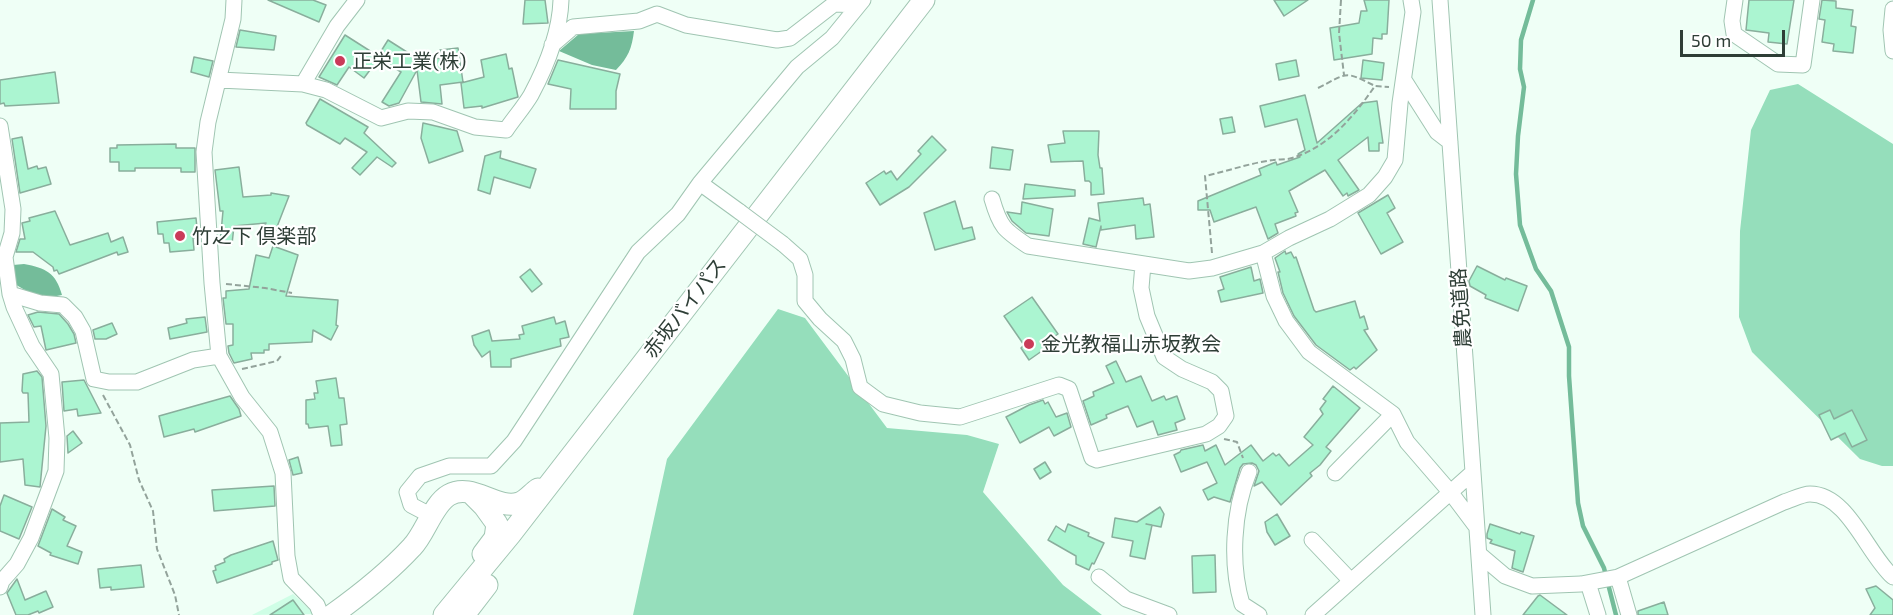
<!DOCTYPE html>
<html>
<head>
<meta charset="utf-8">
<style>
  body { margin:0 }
  #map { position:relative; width:1893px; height:615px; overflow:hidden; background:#effff6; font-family:"Exo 2",sans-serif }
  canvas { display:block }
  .scale { position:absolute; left:1680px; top:30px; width:105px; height:27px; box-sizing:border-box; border:3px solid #2e3e36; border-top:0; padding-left:8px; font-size:18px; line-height:21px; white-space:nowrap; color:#2e3e36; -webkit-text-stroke:4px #fff; paint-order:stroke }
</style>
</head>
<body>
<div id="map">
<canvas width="1893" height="615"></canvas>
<div class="scale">50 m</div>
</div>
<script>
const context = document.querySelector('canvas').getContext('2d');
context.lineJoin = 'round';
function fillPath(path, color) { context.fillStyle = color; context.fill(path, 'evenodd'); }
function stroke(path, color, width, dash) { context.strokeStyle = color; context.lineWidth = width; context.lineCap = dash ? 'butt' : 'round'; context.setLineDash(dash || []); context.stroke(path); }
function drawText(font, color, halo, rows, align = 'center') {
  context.font = font + ' "Exo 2","Noto Sans JP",sans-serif'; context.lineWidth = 4.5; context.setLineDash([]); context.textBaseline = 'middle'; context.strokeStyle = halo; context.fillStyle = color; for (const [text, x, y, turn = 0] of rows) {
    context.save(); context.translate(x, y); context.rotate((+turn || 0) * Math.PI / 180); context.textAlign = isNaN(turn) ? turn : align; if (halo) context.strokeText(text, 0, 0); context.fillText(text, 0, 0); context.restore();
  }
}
fillPath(new Path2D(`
  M293,594L314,614L252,615Z`), '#cffee6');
fillPath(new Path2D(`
  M1798,84L1893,144V466H1882L1860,459L1752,352L1739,317L1740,231L1751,130L1770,90Z
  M778,309L805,318L887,428L967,435L999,444L983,492L1063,585L1102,615H633L667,459Z`), '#95debb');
fillPath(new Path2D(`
  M634,31C632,48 628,58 616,70L592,65L559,51L579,34Z
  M24,264C46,268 56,273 62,295L40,299L13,283V265Z`), '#74bc9a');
stroke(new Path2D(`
  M1533,0L1521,40L1520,69L1524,87L1518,136L1516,174L1520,225L1536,269L1551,291L1569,347V376L1578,503L1583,526L1604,568L1616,615`), '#74bc9a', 4.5);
const building = new Path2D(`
  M268,0H313L326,5L319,22Z
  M525,0H545L548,23L523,24Z
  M1274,0H1308L1284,16Z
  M1364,0H1389L1387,34H1382V39L1373,38L1372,54L1334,60L1330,28L1359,23L1361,11H1367Z
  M1749,0H1794L1787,44L1768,42L1769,33L1746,30Z
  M1822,0L1836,1V8L1853,10L1851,26L1856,27L1853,53L1833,51L1834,44L1822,42L1825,20L1819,19Z
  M240,30L276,36L274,50L236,47Z
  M345,35L378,56L388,40L421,61L441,58L440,50L458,48L463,82L440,85L442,104L421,102L417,70L399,103L389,106L382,102L401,72L382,60L376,69L373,66L364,78L349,67L337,85L319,77Z
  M506,54L509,69L512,68L518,97L482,108V106L464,108L461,83L484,77L481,60Z
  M194,57L213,61L209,77L191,72Z
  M558,60L620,74L616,91V109H570L571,89L548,84Z
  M1296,60L1299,76L1279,80L1276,64Z
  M1363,60L1384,63L1382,80L1361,78Z
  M55,72L59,103L5,106L4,103L0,104V80Z
  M1305,95L1317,143L1362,103L1377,101L1383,143H1379V151H1369L1368,137L1338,160L1359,190L1348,196L1347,193L1343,196L1325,170L1289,191L1298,212L1295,213L1296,216L1275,224L1278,233L1268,239L1256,207L1214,222L1210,210H1198V201L1261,175L1259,169L1276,162L1277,165L1300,157L1298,154L1305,150L1297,119L1265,127L1260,106Z
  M320,99L368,127L364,133L396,163L392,167L377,157L360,175L352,168L367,152L345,138L340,144L307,125L306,123Z
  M1232,117L1235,132L1223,134L1220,119Z
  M423,123L457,131L463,151L429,163L421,138Z
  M1063,131H1099L1098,155L1100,168H1102L1104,194L1091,195V183L1089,181H1085L1083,161L1051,162L1048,145L1065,143Z
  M932,136L946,150L909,187L880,205L866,183L884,171L886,174L891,171L897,180L921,154L918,151Z
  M22,137L28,169L37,166L38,169L46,167L51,184L20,193L12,139Z
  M176,144V148H195V172H181V168H135V171H119V162H110V148H117V145Z
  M992,147L1013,150L1010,170L990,168Z
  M501,151L500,158L536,169L530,188L494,177L490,194L478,190L485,156Z
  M239,167L243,197L271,195V193L289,196L273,237L262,232L266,223L234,226L232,244L220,243L223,211H220L215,170Z
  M1025,184L1075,190V196L1023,199Z
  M1388,195L1395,208L1387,213L1403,242L1381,254L1358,213Z
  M1143,198L1144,205L1150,204L1154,237L1136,239L1135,225L1101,230V226L1096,247L1083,244L1089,218L1100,221L1098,203Z
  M955,201L963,229L972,227L975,239L935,250L924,213Z
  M1022,202L1053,209L1049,236L1026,233L1012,221L1007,212L1021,214Z
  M55,211L70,245L108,233L111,242L123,237L128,252L118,255L117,252L59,274L57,270L54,271L53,267L33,252H16L20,239H25L22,223L30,221L29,218Z
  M196,218L198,238H193L194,250L170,252L169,243H164L163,234H158L157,222Z
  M273,246L298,255L286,296L338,300L336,325L338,326L331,340L313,330L312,342L269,344V350H264V353H251L252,359L234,363L229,353L228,346L233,345V324H226L223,298H226V291L249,289L256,255L269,258Z
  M1285,251L1286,254L1291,252L1294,258L1296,257L1314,310L1316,312L1355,301L1360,318L1364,316L1368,329L1364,330L1377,350L1356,369L1354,367L1350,370L1316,345L1294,316L1283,293L1278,272H1280L1275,258Z
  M1477,266L1505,280L1506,278L1527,286L1518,311L1485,298L1486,295L1470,286L1469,281Z
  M1251,267L1254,281L1260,279L1263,293L1221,302L1218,291L1224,289L1220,277Z
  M530,269L542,284L532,292L520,277Z
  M1032,297L1058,334L1046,342L1049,346L1029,360L1021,348L1024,345L1004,316Z
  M38,312L59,314L68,324L74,334L76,343L46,350L41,326L34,327L28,315Z
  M205,317L207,332L170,339L168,328L187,323L186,319Z
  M554,317L556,324L565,321L569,337L560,339L561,346L511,359V367H491L490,351L482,357L474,345L472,336L489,330L492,341L520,339L519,335L524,334L522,326Z
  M112,323L117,334L106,339H95L93,330Z
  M1116,361L1126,382L1141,376L1152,401L1164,396L1166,400L1177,396L1185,419L1175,423L1177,430L1158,435L1153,421L1137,427L1128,406L1106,415L1107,418L1091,425L1083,401L1094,396L1093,392L1114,383L1106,366Z
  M37,371L42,377L46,426L40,487L25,485L23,459L0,462V423L29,422L28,393H23L22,391L23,374Z
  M336,378L339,398H344L347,424L340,425L342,445L331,446L328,426L309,428L308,424H306V400L315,399L314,393H318L316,381Z
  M84,380L101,413L78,416L77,409L64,411L62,382Z
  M1333,386L1360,408L1326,447L1331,451L1320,465L1310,473L1312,476L1281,505L1262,482L1254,486L1259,471L1256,465L1252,463L1243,464L1240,468L1230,502L1214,497L1208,500L1203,490L1217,483L1207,462L1181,472L1174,455L1180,452L1181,450L1203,445L1205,451L1216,445L1225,465L1251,445L1263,461L1273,453L1276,456L1279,454L1289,466L1313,445L1304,437L1323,414L1320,409L1326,401L1323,399Z
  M230,396L239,409L241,416L195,432L194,429L164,437L159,416Z
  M1043,400L1045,404L1048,402L1056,417L1067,413L1071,427L1054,436L1049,427L1020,443L1006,417L1029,405Z
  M1830,410L1834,419L1852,410L1867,440L1852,447L1845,433L1831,440L1819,415Z
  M73,431L82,443L68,453L67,436Z
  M298,457L302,473L293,475L289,460Z
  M1045,462L1051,472L1040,479L1034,469Z
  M274,486L275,506L214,511L212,490Z
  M4,495L32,507L19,539L0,531V506Z
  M1160,507L1164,514L1161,527L1146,524L1152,525L1145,559L1130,556L1133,541L1112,537L1115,518L1137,522Z
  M52,509L65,517L63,520L76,526L67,546L82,552L78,564L50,555L51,553L38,546Z
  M1277,514L1290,536L1275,545L1267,532L1265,522Z
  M1068,524L1089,533L1088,536L1104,543L1094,564L1092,563L1089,570L1076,564V556L1048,540L1056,526L1065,532Z
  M1490,524L1520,534L1521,532L1534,536L1523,572L1512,568L1515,551L1490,543L1492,540L1487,538V534Z
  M273,541L278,560L272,562V564L217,583L213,571L216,570L215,566L225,562L224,559L231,555Z
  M1215,555L1216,592L1193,593L1192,556Z
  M141,565L144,587L111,590V587L100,588L98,569Z
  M17,579L25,600L46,591L53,607L39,613L38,611L28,615H16L7,593Z
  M1876,586L1893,600V615H1870L1875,608L1866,589Z
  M1540,595L1567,615H1523L1538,596Z
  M293,600L304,615H270Z
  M1664,602L1668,615H1638V611Z`);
fillPath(building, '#abf5d1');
stroke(building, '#89ae9c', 1.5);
const minor = new Path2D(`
  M234,0L233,19L208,122L204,152L212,283L219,356L242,397L270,432L283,473L287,556L291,578L317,605L321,615
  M1440,0L1483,615
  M1735,0L1732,21L1734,34L1778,64L1803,65L1812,0
  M1893,9L1891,30L1893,51
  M552,45L573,27L639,21L657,14L686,25L777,40L790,38L834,4L859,5
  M219,80L303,84L337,26L357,0
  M1404,80L1437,132L1450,142
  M303,84L326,90L381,118L408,111L433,112L475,127L506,130C514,118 524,107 531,95C546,67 560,32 561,0
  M0,126L13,209L12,233L5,257L10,294L14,307L32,346L51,374L57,438L56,471L31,538L17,564L2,581L0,587
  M700,183L740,212
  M992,199C1000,227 1004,230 1028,246L1189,271L1212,268L1263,253L1289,238L1330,219L1369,195L1385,177L1395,160L1400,103L1413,12L1411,0
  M783,244L800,259L805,275V301L820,319L844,341L853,359L860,387L883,404L920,413L960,417L1059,385L1069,389L1092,458L1097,460L1206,434L1219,426L1226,416L1221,391L1212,382L1182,369L1164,357L1147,316L1141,288L1143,264
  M1263,253L1274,296L1286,321L1309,352L1393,414L1407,442L1451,493L1475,525
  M10,294L40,303L63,305L75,317L83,331L94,379L109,382H137L193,360L219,356
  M1249,472C1233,511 1230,564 1242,604L1259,615
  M1335,473L1393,414
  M432,516L411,505L407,492L420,476L449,466H491L514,441L638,252L678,214L700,183L797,67L832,38L863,0
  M1312,540L1351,581
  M1479,554L1505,576L1532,586L1581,584L1618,577L1784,502C1791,500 1802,494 1810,494C1848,494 1867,554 1893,577
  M1099,577L1126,599L1169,615
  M1618,577L1629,615
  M1588,583L1598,615
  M1313,615L1472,473`);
const highway = new Path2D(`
  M471,493L484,506L497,524L495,538L483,554
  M332,615C360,595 388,573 412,547C425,534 433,504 449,495C472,482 496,510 519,503C526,501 532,493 538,489
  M444,615L510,535L924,0
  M464,615L487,585`);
stroke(minor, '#a0c5b2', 17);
stroke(highway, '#a0c5b2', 23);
stroke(new Path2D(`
  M1341,0L1339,33L1344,75
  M1318,88C1348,73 1344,70 1375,86
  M1212,253L1205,176C1228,171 1250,163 1273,160C1279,159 1286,160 1292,158C1329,147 1354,116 1375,86L1389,87
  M226,284L265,288L292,293
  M242,369L277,361L281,356
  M103,395L130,445L139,480L153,511L157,549L175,595L179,615
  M1224,439L1237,442L1243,458`), '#93a39b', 2, [6, 3]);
stroke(minor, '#fff', 15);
stroke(highway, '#fff', 21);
const minorBridge = new Path2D(`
  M740,212L783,244`);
stroke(minorBridge, '#a0c5b2', 17, []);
stroke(minorBridge, '#fff', 15);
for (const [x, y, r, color] of [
  [340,61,6,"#ca3b59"],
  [180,236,6,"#ca3b59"],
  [1029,344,6,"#ca3b59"]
]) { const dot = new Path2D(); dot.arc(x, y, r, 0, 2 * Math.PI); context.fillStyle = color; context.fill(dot); stroke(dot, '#fff', 2); }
drawText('20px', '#2e3e36', '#fff', [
  ["正栄工業(株)",352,61],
  ["竹之下 倶楽部",192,236],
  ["金光教福山赤坂教会",1041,344]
], 'left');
drawText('20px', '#2e3e36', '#fff', [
  ["赤坂バイパス",685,308,-52],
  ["農免道路",1461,308,-94]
]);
</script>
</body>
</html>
